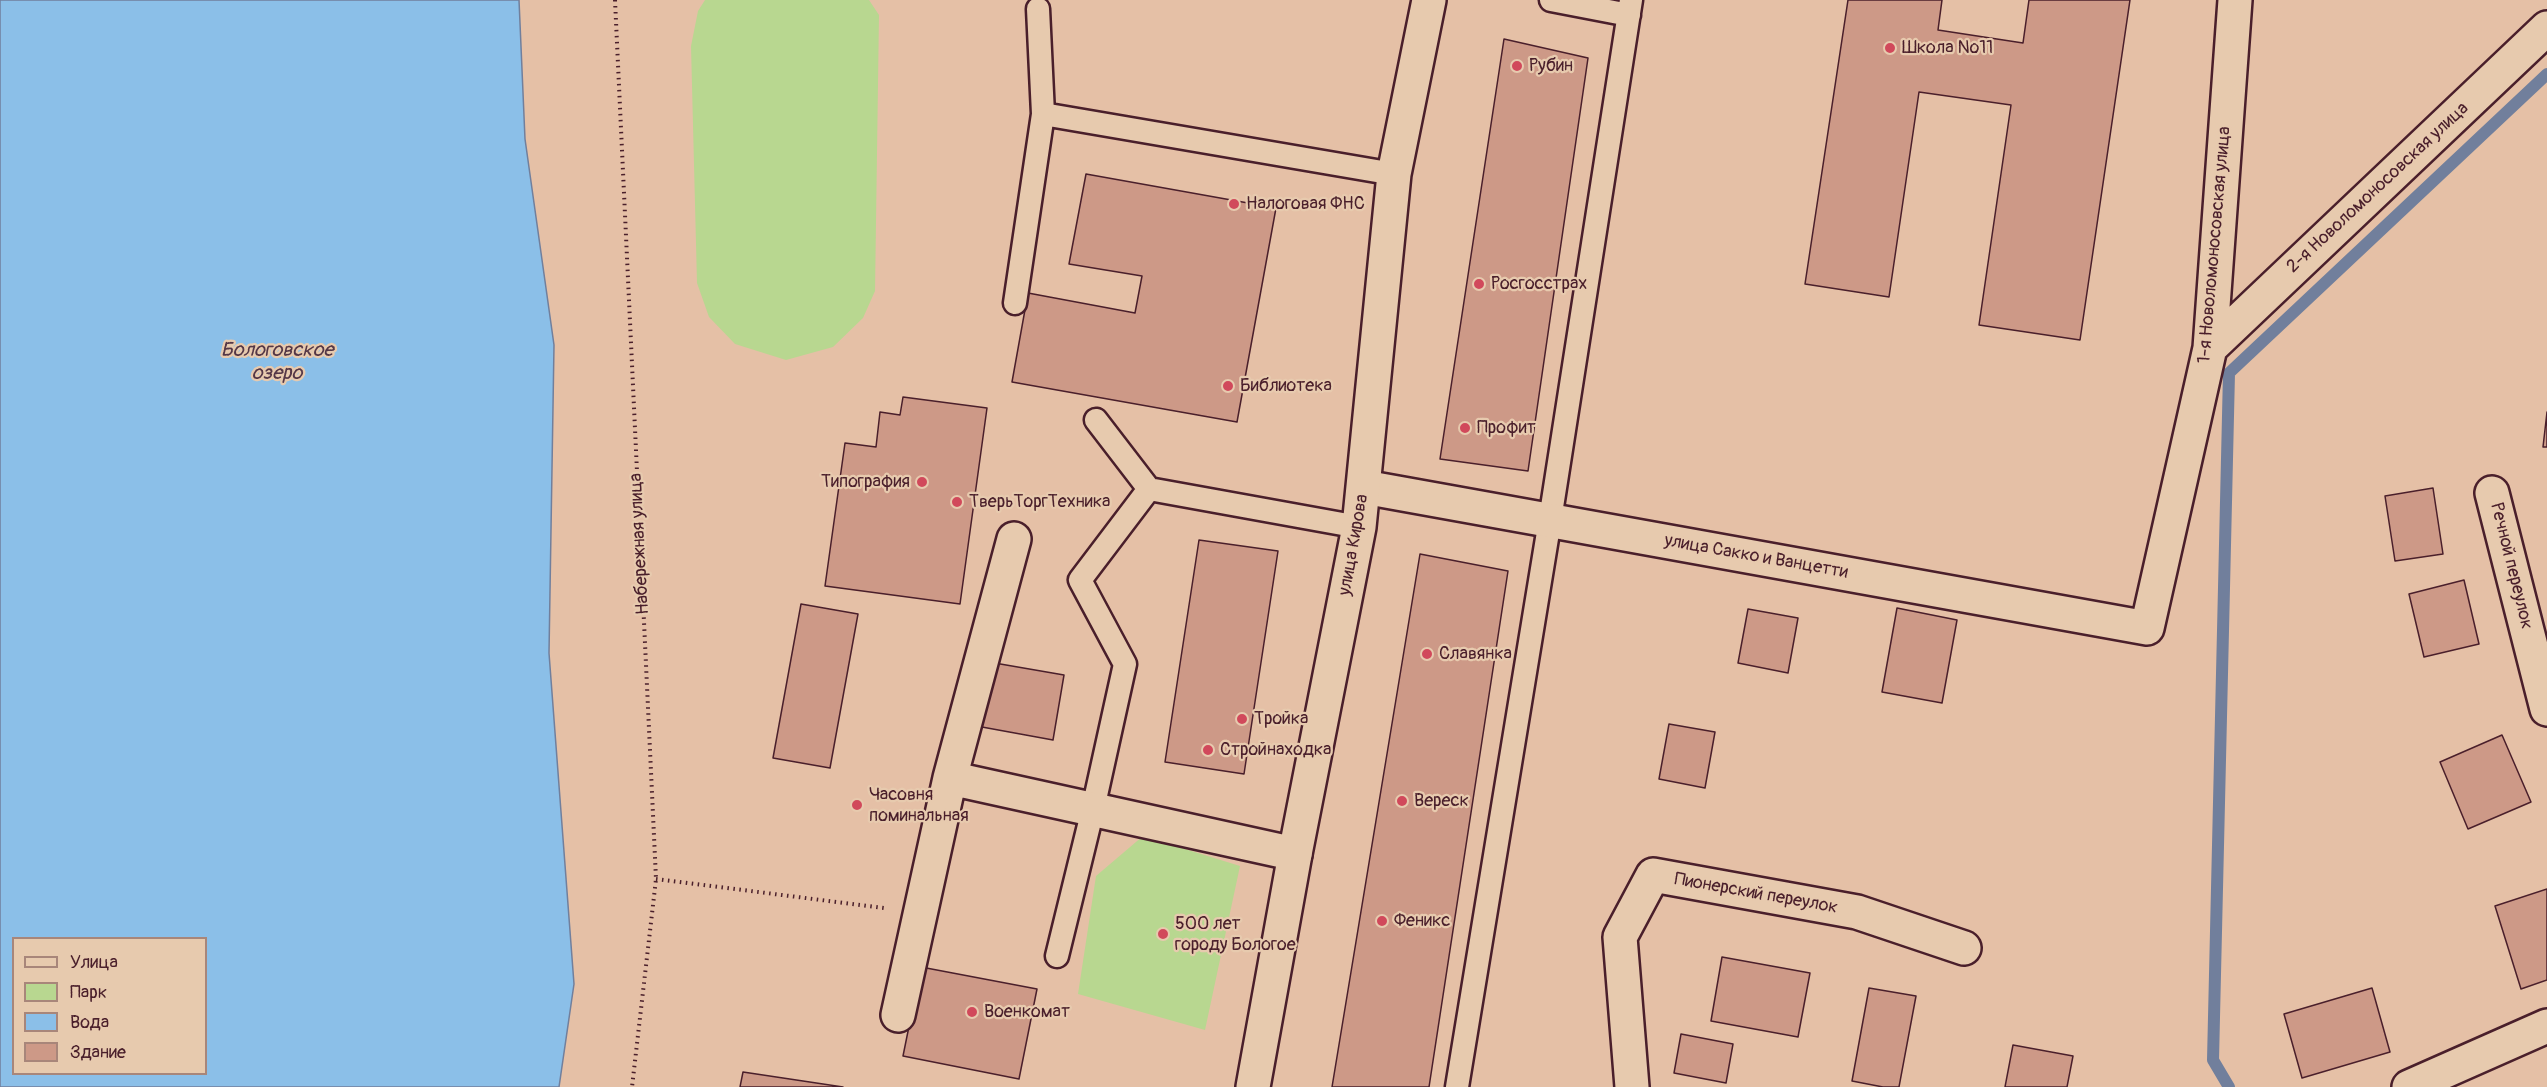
<!DOCTYPE html>
<html>
<head>
<meta charset="utf-8">
<style>
  body { margin:0 }
  #map { position:relative; width:2547px; height:1087px; overflow:hidden; background:#e5c0a6; font-family:Pangolin,sans-serif }
  canvas { display:block }
  .legend { position:absolute; left:12px; top:937px; width:195px; height:138px; box-sizing:border-box; background:#e7caae; border:2px solid #a8867a; margin:0; padding:8px 10px; list-style:none; font-size:18px; color:#4a1f2b }
  .legend li { display:flex; align-items:center; gap:12px; height:30px }
  .legend b { width:30px; border:2px solid #a8867a }
</style>
</head>
<body>
<div id="map">
<canvas width="2547" height="1087"></canvas>
<ul class="legend">
<li><b style="height:8px;background:#e7caae"></b>Улица</li>
<li><b style="height:16px;background:#b8d790"></b>Парк</li>
<li><b style="height:16px;background:#8bbfe8"></b>Вода</li>
<li><b style="height:16px;background:#cd9987"></b>Здание</li>
</ul>
</div>
<script>
const context = document.querySelector('canvas').getContext('2d');
context.lineJoin = 'round';
function fillPath(path, color) { context.fillStyle = color; context.fill(path, 'evenodd'); }
function stroke(path, color, width, dash) { context.strokeStyle = color; context.lineWidth = width; context.lineCap = dash ? 'butt' : 'round'; context.setLineDash(dash || []); context.stroke(path); }
function drawText(font, color, halo, rows, align = 'center') {
  context.font = font + ' Pangolin,sans-serif'; context.lineWidth = 4.5; context.setLineDash([]); context.textBaseline = 'middle'; context.strokeStyle = halo; context.fillStyle = color; for (const [text, x, y, turn = 0] of rows) {
    context.save(); context.translate(x, y); context.rotate((+turn || 0) * Math.PI / 180); context.textAlign = isNaN(turn) ? turn : align; if (halo) context.strokeText(text, 0, 0); context.fillText(text, 0, 0); context.restore();
  }
}
fillPath(new Path2D(`
  M705,0H869L879,15L875,291L863,318L833,347L786,360L735,344L709,317L697,283L691,46L698,11Z
  M1143,836L1240,866L1205,1030L1078,994L1096,876Z`), '#b8d790');
const water = new Path2D(`
  M0,0H519L525,139L554,345L549,653L574,984L559,1087H0ZM14,938H206V1074H14Z`);
fillPath(water, '#8bbfe8');
stroke(water, '#717f9c', 1.5);
stroke(new Path2D(`
  M2229,1087L2213,1060L2229,373L2547,74`), '#717f9c', 12);
const building = new Path2D(`
  M1848,0H1942L1938,30L2023,43L2029,0H2130L2080,340L1979,325L2011,105L1919,92L1889,297L1805,284Z
  M1504,39L1588,58L1528,471L1440,459Z
  M1086,174L1276,208L1237,422L1012,382L1028,293L1135,313L1142,276L1069,264Z
  M903,397L987,408L960,604L825,586L845,443L876,447L880,412L900,415Z
  M2547,412V447H2543Z
  M2433,488L2443,554L2395,561L2385,496Z
  M1199,540L1278,551L1244,774L1165,762Z
  M1420,554L1508,571L1429,1087H1332Z
  M2464,580L2479,644L2424,657L2409,594Z
  M801,604L858,614L830,768L773,758Z
  M1897,608L1957,620L1942,703L1882,692Z
  M1748,609L1798,618L1788,673L1738,663Z
  M983,661L1064,675L1053,740L971,725Z
  M1669,724L1715,732L1705,788L1659,779Z
  M2502,735L2531,802L2468,829L2440,762Z
  M2547,889V980L2521,989L2495,906Z
  M1722,957L1810,973L1798,1037L1711,1021Z
  M921,967L1037,989L1019,1079L903,1056Z
  M1869,988L1916,996L1899,1087H1883L1852,1081Z
  M2372,988L2390,1052L2302,1078L2284,1014Z
  M1681,1034L1733,1044L1726,1083L1674,1073Z
  M2013,1045L2073,1056L2067,1087H2005Z
  M743,1072L843,1087H740Z`);
fillPath(building, '#cd9987');
stroke(building, '#4a1f2b', 1.5);
const lane = new Path2D(`
  M1551,0L1629,15
  M1038,9L1043,114L1394,174
  M1015,303L1043,114
  M1096,420L1149,489
  M1057,956L1093,809L1125,664L1080,580L1149,489L1359,527
  M1457,1087L1550,520L1631,0`);
const street = new Path2D(`
  M2210,348L2547,28
  M1364,487L2147,628L2210,348L2235,0
  M2492,493L2547,709
  M950,778L1295,854
  M898,1015L950,778L1014,539
  M1632,1087L1620,937L1653,875L1857,912L1964,948
  M2409,1087L2547,1026`);
const secondary = new Path2D(`
  M1253,1087L1295,854L1359,527L1394,174L1429,0`);
stroke(lane, '#4a1f2b', 27);
stroke(street, '#4a1f2b', 38);
stroke(secondary, '#4a1f2b', 38);
stroke(new Path2D(`
  M615,0L656,879L632,1087
  M656,879L884,908`), '#4a1f2b', 4, [1.5, 4.5]);
stroke(lane, '#e7caae', 22);
stroke(street, '#e7caae', 33);
stroke(secondary, '#e7caae', 33);
for (const [x, y, r, color] of [
  [1890,48,6,"#d1495b"],
  [1517,66,6,"#d1495b"],
  [1234,204,6,"#d1495b"],
  [1479,284,6,"#d1495b"],
  [1228,386,6,"#d1495b"],
  [1465,428,6,"#d1495b"],
  [922,482,6,"#d1495b"],
  [957,502,6,"#d1495b"],
  [1427,654,6,"#d1495b"],
  [1242,719,6,"#d1495b"],
  [1208,750,6,"#d1495b"],
  [1402,801,6,"#d1495b"],
  [857,805,6,"#d1495b"],
  [1382,921,6,"#d1495b"],
  [1163,934,6,"#d1495b"],
  [972,1012,6,"#d1495b"]
]) { const dot = new Path2D(); dot.arc(x, y, r, 0, 2 * Math.PI); context.fillStyle = color; context.fill(dot); stroke(dot, '#e7caae', 2); }
drawText('18px', '#4a1f2b', '#e7caae', [
  ["Школа №11",1902,48],
  ["Рубин",1529,66],
  ["Налоговая ФНС",1246,204],
  ["Росгосстрах",1491,284],
  ["Библиотека",1240,386],
  ["Профит",1477,428],
  ["Типография",910,482,"right"],
  ["ТверьТоргТехника",969,502],
  ["Славянка",1439,654],
  ["Тройка",1254,719],
  ["Стройнаходка",1220,750],
  ["Часовня",869,795],
  ["поминальная",869,816],
  ["Вереск",1414,801],
  ["Феникс",1394,921],
  ["500 лет",1175,924],
  ["городу Бологое",1175,945],
  ["Военкомат",984,1012]
], 'left');
drawText('18px', '#4a1f2b', '#e7caae', [
  ["2-я Новоломоносовская улица",2378,188,-43],
  ["1-я Новоломоносовская улица",2215,245,-85],
  ["Набережная улица",640,544,-93],
  ["улица Кирова",1354,545,-80],
  ["улица Сакко и Ванцетти",1756,557,10],
  ["Речной переулок",2511,566,76],
  ["Пионерский переулок",1756,894,10]
]);
drawText('italic 20px', '#543747', '#e7caae', [
  ["Бологовское",277,351],
  ["озеро",277,374]
]);
</script>
</body>
</html>
